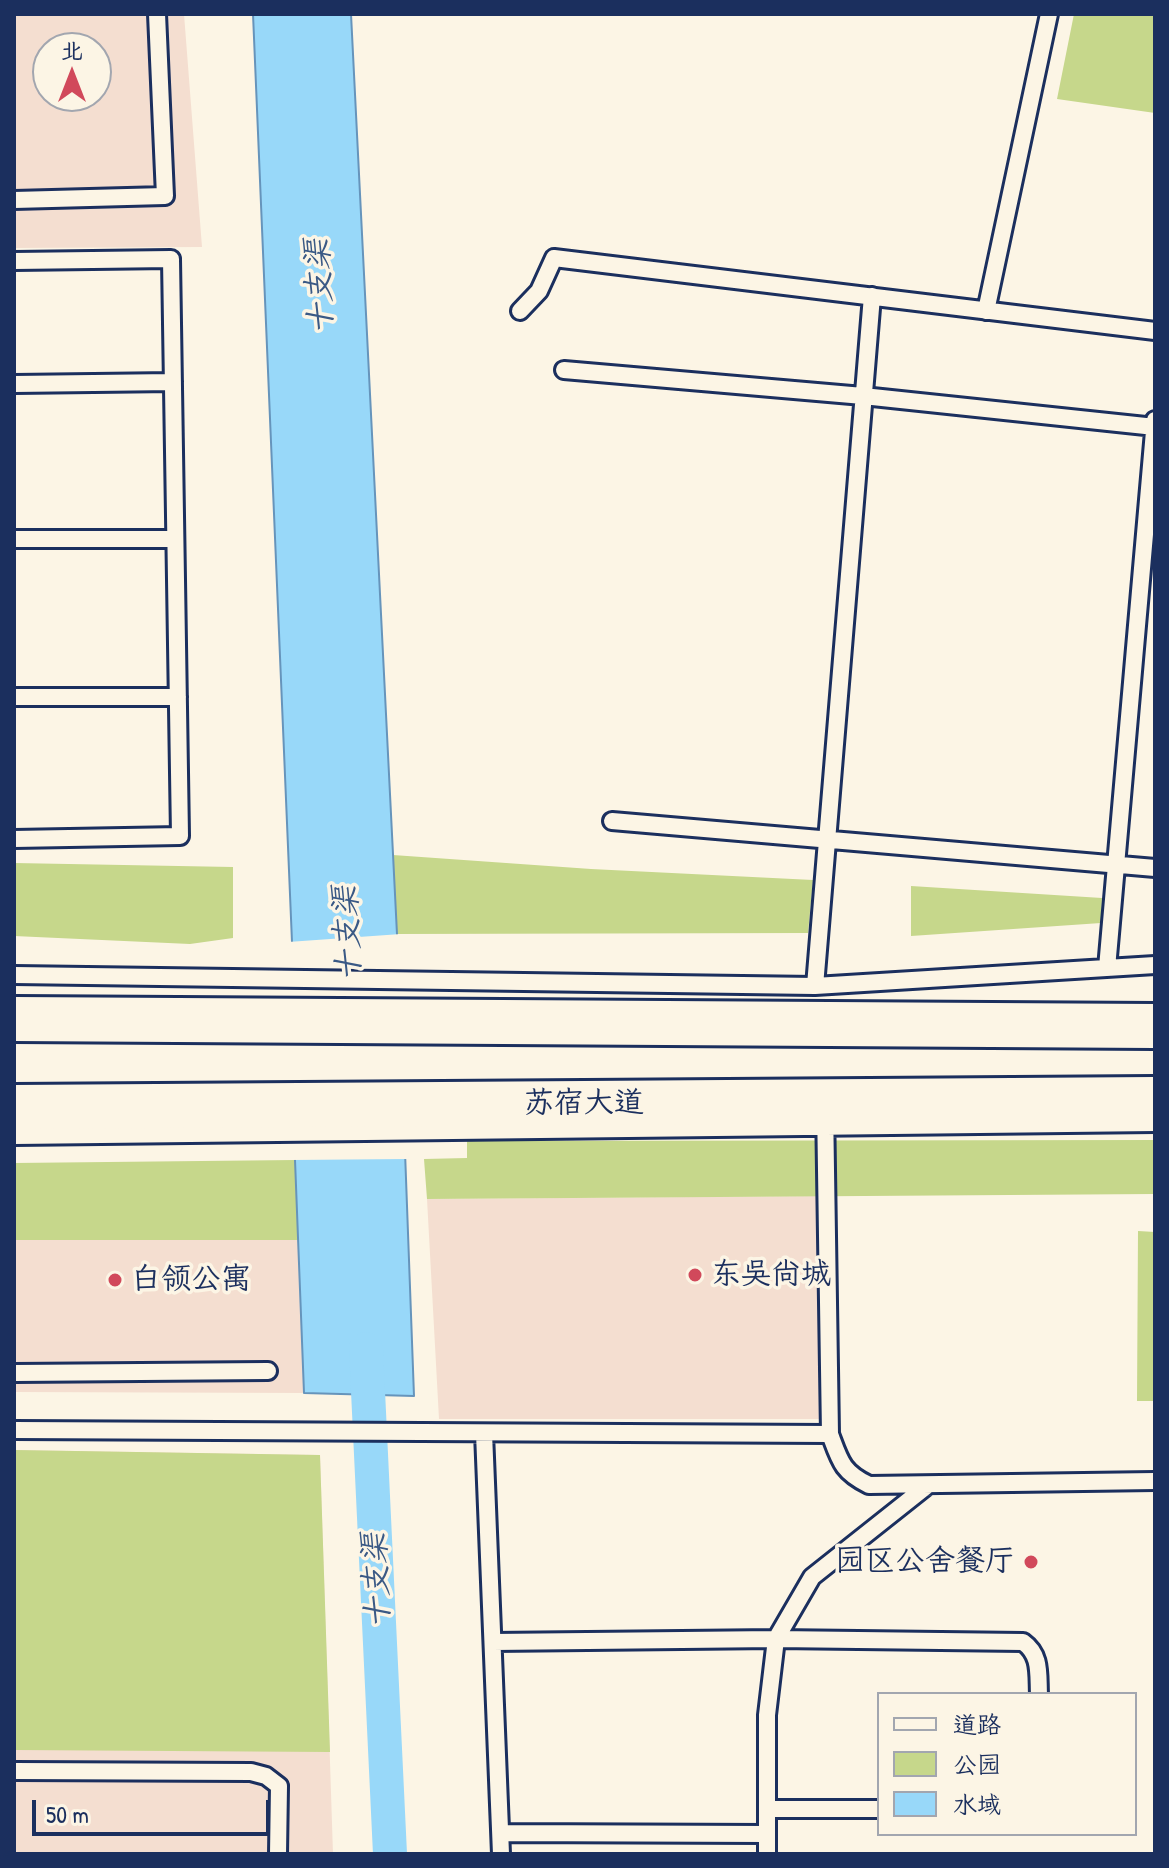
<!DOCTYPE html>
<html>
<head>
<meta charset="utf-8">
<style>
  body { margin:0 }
  #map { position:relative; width:1169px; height:1868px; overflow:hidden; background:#fcf5e5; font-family:"Patrick Hand","LXGW WenKai TC",sans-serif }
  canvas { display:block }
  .frame { position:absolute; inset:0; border:16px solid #1b2f5e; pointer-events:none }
  .legend { position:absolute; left:877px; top:1692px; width:260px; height:144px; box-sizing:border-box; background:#fcf5e5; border:2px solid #a2a6af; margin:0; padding:10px 14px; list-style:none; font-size:24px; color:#1b2f5e }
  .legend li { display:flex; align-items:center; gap:16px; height:40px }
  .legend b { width:40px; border:2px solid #a2a6af }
  .north { position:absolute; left:32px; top:32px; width:80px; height:80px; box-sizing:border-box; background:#fcf5e5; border:2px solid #a2a6af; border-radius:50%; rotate:0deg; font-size:22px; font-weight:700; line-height:32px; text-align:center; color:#1b2f5e }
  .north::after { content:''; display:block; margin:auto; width:28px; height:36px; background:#d1495b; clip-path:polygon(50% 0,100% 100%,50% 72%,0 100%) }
  .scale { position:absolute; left:32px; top:1800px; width:238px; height:36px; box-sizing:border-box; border:4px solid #1b2f5e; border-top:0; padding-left:10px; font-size:24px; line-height:28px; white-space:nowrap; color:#1b2f5e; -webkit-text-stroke:6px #fcf5e5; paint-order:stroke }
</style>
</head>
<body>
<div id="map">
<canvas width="1169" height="1868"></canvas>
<div class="frame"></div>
<ul class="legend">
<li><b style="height:10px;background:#fcf5e5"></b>道路</li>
<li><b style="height:22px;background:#c6d78b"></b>公园</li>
<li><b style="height:22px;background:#98d8f9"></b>水域</li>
</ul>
<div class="north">北</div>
<div class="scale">50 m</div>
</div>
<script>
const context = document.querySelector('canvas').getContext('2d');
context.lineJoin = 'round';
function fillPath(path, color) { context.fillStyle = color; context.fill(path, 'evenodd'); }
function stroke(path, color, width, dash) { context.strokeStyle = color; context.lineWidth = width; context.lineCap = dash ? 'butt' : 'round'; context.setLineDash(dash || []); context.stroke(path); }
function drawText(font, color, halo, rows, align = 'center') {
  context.font = font + ' "Patrick Hand","LXGW WenKai TC",sans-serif'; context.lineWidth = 7; context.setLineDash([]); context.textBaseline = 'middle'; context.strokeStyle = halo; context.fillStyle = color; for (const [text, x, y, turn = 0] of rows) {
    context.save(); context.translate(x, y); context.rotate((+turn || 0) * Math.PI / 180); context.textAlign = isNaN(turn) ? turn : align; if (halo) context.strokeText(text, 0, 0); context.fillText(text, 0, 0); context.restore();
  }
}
fillPath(new Path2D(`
  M14,14H184L202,247L14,248ZM48,48H96V96H48Z
  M817,1196L819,1419H439L427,1199Z
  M14,1240H298L304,1393L14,1392Z
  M14,1450L320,1455L333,1854H14Z`), '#f4ded0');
fillPath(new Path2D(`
  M1074,14H1155V113L1057,99Z
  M393,855L591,869L813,880L808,933L397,934Z
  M14,863L233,867V938L190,944L14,936Z
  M911,886L1102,898L1101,923L911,936Z
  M1155,1140V1194L427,1199L424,1159L467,1158V1141Z
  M295,1160L298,1240H14V1163Z
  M1138,1231L1155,1232V1401H1137Z
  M14,1450L320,1455L330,1752L14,1750Z`), '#c6d78b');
const water = new Path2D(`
  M253,14H351L397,934L414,1396L304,1393L295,1160L292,942Z`);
fillPath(water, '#98d8f9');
stroke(water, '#6694bb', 2);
fillPath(new Path2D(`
  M401,934L409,1159L291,1160L288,942Z`), '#fcf5e5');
stroke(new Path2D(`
  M366,1349L390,1854`), '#98d8f9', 34);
const lane = new Path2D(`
  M14,200L165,196L157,14
  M14,261L171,259L180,836L14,839
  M520,311L539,291L554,258L1155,331
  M986,311L1049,14
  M564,370L863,396L1155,427
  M14,384L173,382
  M14,539H175
  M14,697H178
  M612,821L1155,868
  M1107,968L1155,420
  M14,975L815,986L1155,965
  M815,986L872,296
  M14,1136L1155,1123
  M14,1373L268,1371
  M14,1430L830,1434L825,1104
  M484,1433L501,1854
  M830,1434C840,1461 842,1472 869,1485L1155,1481
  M493,1642L776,1639L1023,1642C1041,1655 1038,1673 1039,1694
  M14,1771L251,1772L266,1776L279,1786L278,1854
  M767,1809H879
  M501,1833L767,1834
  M767,1854V1715L776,1639L812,1577L928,1485`);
const primary = new Path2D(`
  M14,1019L1155,1026
  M14,1107L1155,1099`);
stroke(lane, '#1b2f5e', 22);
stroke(primary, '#1b2f5e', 50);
stroke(lane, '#fcf5e5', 16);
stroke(primary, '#fcf5e5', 44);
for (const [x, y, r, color] of [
  [695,1275,8,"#d1495b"],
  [115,1280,8,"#d1495b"],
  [1031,1562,8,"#d1495b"]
]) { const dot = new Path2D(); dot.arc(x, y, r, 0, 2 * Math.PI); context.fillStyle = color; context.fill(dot); stroke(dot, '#fcf5e5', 3); }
drawText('30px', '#1b2f5e', '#fcf5e5', [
  ["苏宿大道",584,1104]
]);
drawText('30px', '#1b2f5e', '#fcf5e5', [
  ["东吴尚城",711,1275],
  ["白领公寓",131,1280],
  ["园区公舍餐厅",1015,1562,"right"]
], 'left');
drawText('italic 32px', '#3a5985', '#fcf5e5', [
  ["十支渠",321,287,-93],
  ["十支渠",349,934,-93],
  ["十支渠",378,1581,-93]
]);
</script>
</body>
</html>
